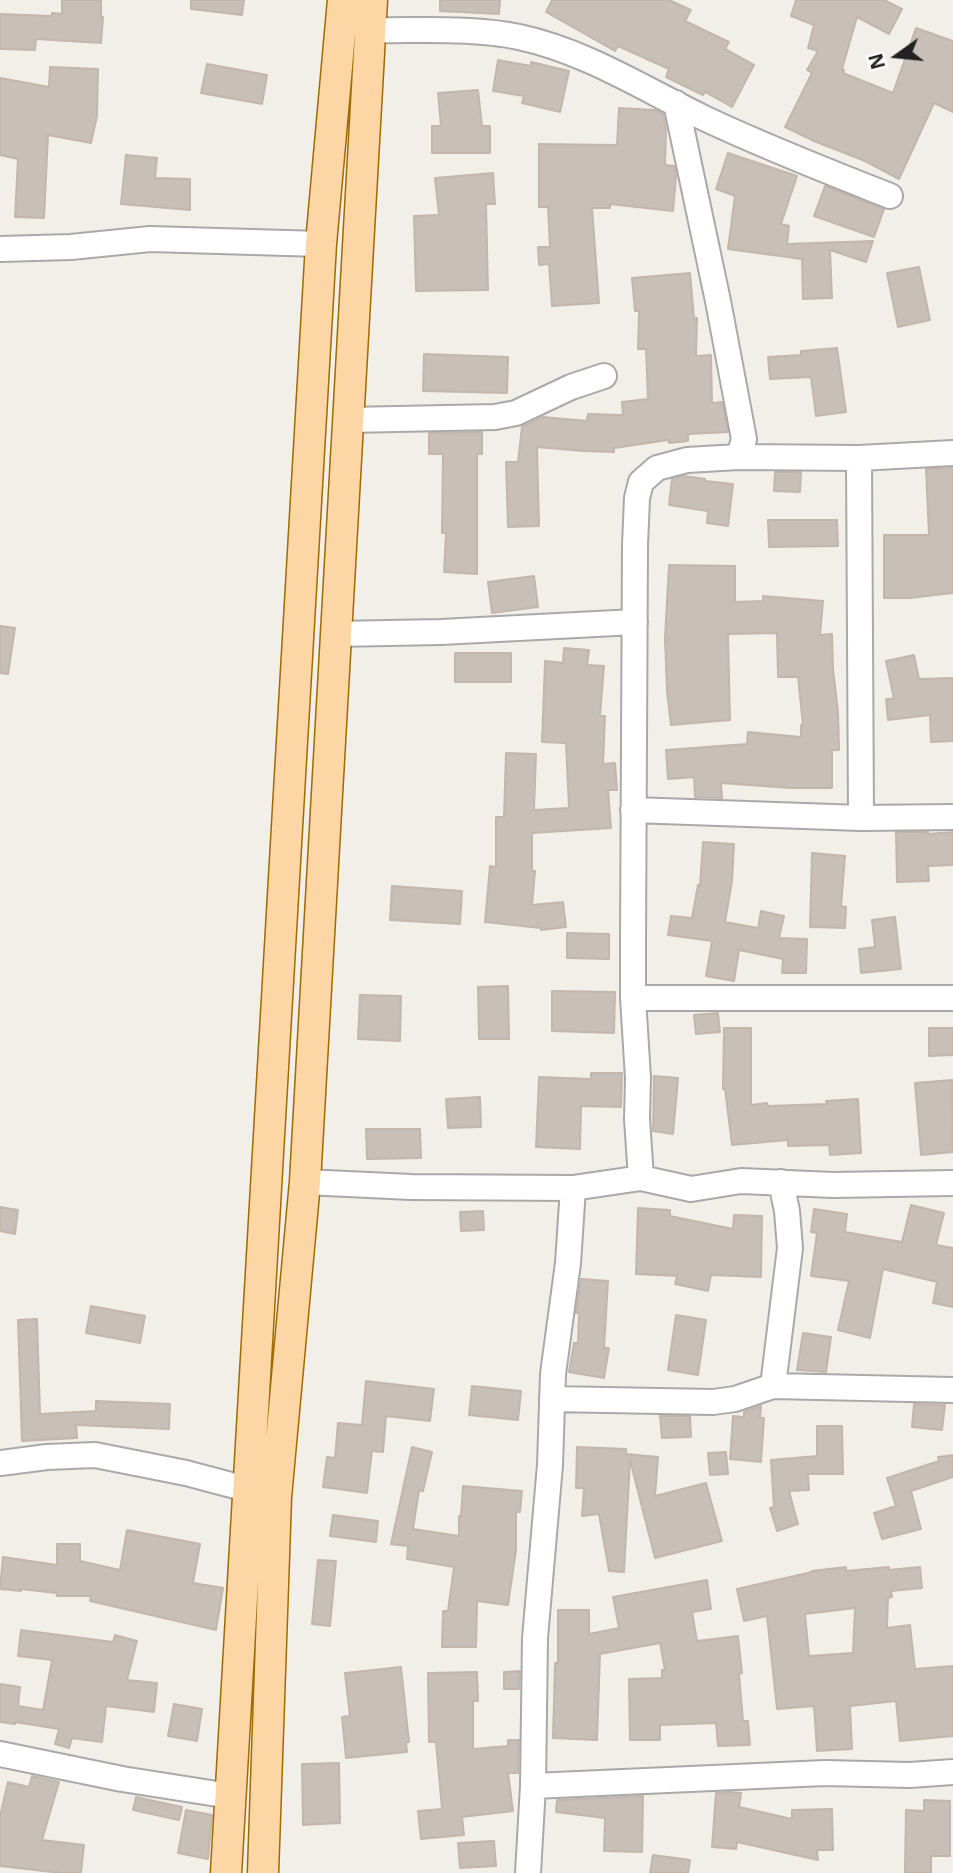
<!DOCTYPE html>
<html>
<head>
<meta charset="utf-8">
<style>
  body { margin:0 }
  #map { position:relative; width:953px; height:1873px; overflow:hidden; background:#f2efe9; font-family:"Open Sans",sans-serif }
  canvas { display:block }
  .north { position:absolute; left:862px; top:21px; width:70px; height:70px; -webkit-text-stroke:5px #fff; paint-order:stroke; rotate:255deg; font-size:19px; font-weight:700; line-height:28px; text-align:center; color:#222 }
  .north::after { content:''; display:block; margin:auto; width:24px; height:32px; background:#222; clip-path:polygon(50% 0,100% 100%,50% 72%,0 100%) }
</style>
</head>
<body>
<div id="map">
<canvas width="953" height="1873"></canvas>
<div class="north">N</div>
</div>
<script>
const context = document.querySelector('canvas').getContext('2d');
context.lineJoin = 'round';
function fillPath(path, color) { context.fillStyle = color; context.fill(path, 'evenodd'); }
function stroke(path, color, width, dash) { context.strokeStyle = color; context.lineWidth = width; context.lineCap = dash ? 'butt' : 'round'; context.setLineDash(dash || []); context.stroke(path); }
const building = new Path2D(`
  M62,0H101V17H103L101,43L36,39L35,50L0,49V14L52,16V13L62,14Z
  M191,0H244L242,15L191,9Z
  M440,0H500L499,14L440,11Z
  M552,0H669L691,10L685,21L729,42L725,49L754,65L732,107L705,92L703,95L666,77L669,69L618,46L615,51L546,12Z
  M796,0H884L902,9L889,34L857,17L842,69L844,70L843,73L893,93L916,28L953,41V112L934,103L899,179L865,161L814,141L785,127L812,73L807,70L818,51L808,48L814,25L791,16Z
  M498,60L531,66V62L569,71L560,112L522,103L524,96L493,91Z
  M207,64L267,75L262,104L201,93Z
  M50,67L98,69L97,116L91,143L48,135L44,218L15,217L18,159L0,155V78L49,87Z
  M478,90L482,126H490V153H432V126H441L438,93Z
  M619,108L655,110L663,114L666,129L665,165L674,166L676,177L673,211L610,204V208H592L599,303L552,306L549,264L539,265L538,247H550L548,207H539V144L617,145Z
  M728,153L797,176L781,224L789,226L787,244L873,241L866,262L830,250L832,298L803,299L802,259L728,249L735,196L716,189Z
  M126,155L157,158L155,178L190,179V210L121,204Z
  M493,173L495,204H486L488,290L416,291L414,216L439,215L435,178Z
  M825,186L884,209L874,237L814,216Z
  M919,267L930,320L898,327L887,273Z
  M690,273L694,318H697L696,356L711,355L712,403L722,402L728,432L688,434V441L669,443L668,440L614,448V452L583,451L537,447L539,526L508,527L506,462H518L522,427L543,417L587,421L588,414L623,415L622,402L648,399L646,349H638L639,311H635L632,278Z
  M837,348L846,412L816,416L811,377L770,379L768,357L801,355V351Z
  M424,354L508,357L507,393L423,391Z
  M482,432V454H477V574L444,572L446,533H442L443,454H429V433Z
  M953,468V593L910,598H884V535H929L926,469Z
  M775,472H801L800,492L774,491Z
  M684,476L705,479V481L733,484L728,526L707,523L708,511L669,505L672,479Z
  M768,520H837L838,546L769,547Z
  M669,565L735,566V602L763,601V596L823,601L820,635L832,634L833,669L838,712L839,750H832V788H791L721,783L722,798L695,797L694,777L668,779L666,750L747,744L748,732L801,737V725H803L798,677H778L777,633L728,634L730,720L671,725L667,691L665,638Z
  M534,576L538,607L492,613L488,582Z
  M0,626L15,628L8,674L0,673Z
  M564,648L589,650L587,665L604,666L600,716H605L603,764L615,763L617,790H608L611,828L532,833V871H535L532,905L563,902L566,927L541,930V928L485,922L490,866L496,867V817H504L506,753L536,754L534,810L569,808L566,743L542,742L545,661L563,663Z
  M455,653H511V682H455Z
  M914,655L919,679L953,678V741L931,742L930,715L888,720L886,699H894L886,661Z
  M896,832H928V834L953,832V865L928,866L929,881L897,882Z
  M703,842L734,844L732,881L725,922L758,928L761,911L784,916L779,938L807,939L806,973H782L783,959L739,950L734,981L706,976L712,941L668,935L671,916L692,918L698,885L700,886Z
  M812,853L845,856L841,906L846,907L845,928L810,927Z
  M392,886L462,891L460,924L390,920Z
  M895,917L901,969L861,973L859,949L875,947L872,920Z
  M567,933L609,934V959L567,958Z
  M508,986L509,1039H479L478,987Z
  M552,991L615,992L614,1033L552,1031Z
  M360,995L401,996L400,1041L358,1039Z
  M718,1013L720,1032L696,1034L694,1015Z
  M724,1028H751V1105L767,1103L768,1106L827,1104L826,1101L858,1099L861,1153L830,1155L829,1145L788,1146V1140L732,1145L725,1089H723Z
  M929,1028H953V1055L929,1056Z
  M591,1073H622L621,1107L581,1106L580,1149L536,1147L539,1077L591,1079Z
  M654,1076L678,1078L673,1134L653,1131Z
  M952,1080L953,1152L921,1155L915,1083Z
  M480,1097L481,1127L448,1128L446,1099Z
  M366,1129H420L421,1158L367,1159Z
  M911,1205L944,1213L936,1245L953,1248V1307L933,1303L937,1282L883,1269L870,1338L838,1330L849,1281L811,1276L817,1233L811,1232L814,1209L847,1214L845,1232L902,1242Z
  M0,1207L18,1210L15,1234L0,1231Z
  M638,1208L670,1210V1216L733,1229L734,1215L762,1216L761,1277L711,1275L708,1291L675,1284L677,1276L636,1274Z
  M483,1211L484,1230L461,1231L460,1212Z
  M581,1279L608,1281L604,1348H609L604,1378L569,1372L574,1343H578L579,1313H576Z
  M91,1306L145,1316L140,1343L86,1333Z
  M676,1315L706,1320L698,1375L668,1370Z
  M37,1319L40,1414L96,1411V1401L170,1404L169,1429L76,1425L77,1438L22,1441L18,1320Z
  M803,1333L831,1337L826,1372L797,1370Z
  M366,1381L434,1389L430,1421L386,1416L383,1452L372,1451L367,1493L323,1487L327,1457L335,1458L338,1423L362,1425Z
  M472,1386L521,1391L518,1420L469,1415Z
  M914,1404L945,1405L942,1430L912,1427Z
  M761,1406L760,1418H764L761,1462L730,1459L733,1416L744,1417V1412Z
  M660,1416H690L691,1437L662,1438Z
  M817,1426H842L843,1474H808L809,1490L789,1491L798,1524L777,1531L770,1508L774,1507L771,1460L817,1456Z
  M412,1447L432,1452L423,1491L419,1490L413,1529L459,1536V1516H461L463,1486L522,1491L520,1512H516V1550L508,1605L477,1601L476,1647H442L443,1611H448L454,1567L407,1559L408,1546L391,1544Z
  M577,1447L626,1449V1454L658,1457L655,1496L706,1483L722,1541L655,1558L630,1460L624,1572L609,1571L599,1514L582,1516L584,1488H576Z
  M726,1452L728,1474L710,1475L708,1453Z
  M953,1455V1477L911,1491L921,1529L882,1539L874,1513L896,1506L887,1478L939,1461L938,1457Z
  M333,1515L378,1521L376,1542L330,1536Z
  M127,1530L200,1544L193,1583L223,1588L216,1630L90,1601L91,1596H57V1593L21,1589V1591L0,1589L3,1557L57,1565V1544H80V1561L120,1570Z
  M318,1560L336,1561L330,1626L312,1624Z
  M846,1567V1571L889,1567V1570L920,1567L922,1588L891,1591L892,1597L888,1598L887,1628L910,1625L915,1669L953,1666V1736L900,1741L896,1701L850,1706L852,1749L817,1751L814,1706L777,1709L767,1616L744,1621L737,1589L812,1572V1571ZM855,1608L853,1653L809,1656L805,1614Z
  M707,1580L711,1609L692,1612L697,1641L738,1636L742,1673L739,1674L743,1721H748L750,1745L718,1746L716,1723L660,1725V1740H630L629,1679L662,1678V1670H665L660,1643L600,1654L597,1740L553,1738L555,1663H558V1610H589V1634L619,1628L613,1597Z
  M21,1630L113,1642L115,1635L137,1641L127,1680L157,1683L154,1712L106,1706L102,1742L72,1738L69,1748L55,1744L59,1729L15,1722V1724L0,1722V1684L20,1687L18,1706L43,1710L52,1660L18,1656Z
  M401,1667L409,1742H406L407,1752L346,1758L342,1717L350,1716L345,1673Z
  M520,1671L519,1689H504V1672Z
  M477,1672L478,1701H473V1749L508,1746V1740H519L518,1773H508L513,1811L462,1817L464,1835L421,1839L418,1811L442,1809L436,1742H429L428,1673Z
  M174,1704L202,1709L197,1741L168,1736Z
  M339,1763L340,1823L303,1825L302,1764Z
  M32,1776L59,1782L42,1840L84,1845L81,1873H61L0,1866V1816L8,1782L29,1787Z
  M731,1792L741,1793L739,1807L792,1819V1810L832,1809L833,1850H817L818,1860L737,1842L736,1849L712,1847L716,1793Z
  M643,1796L642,1852L604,1851L605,1818L556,1812L557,1800Z
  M136,1797L182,1807L179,1820L133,1810Z
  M924,1800L950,1801V1856H931V1873H905L906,1810L924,1811Z
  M186,1810L212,1815L208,1859L178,1853Z
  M494,1841L496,1866L460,1868L458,1843Z
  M653,1855L690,1860L688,1873H650Z`);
fillPath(building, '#c7bfb8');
stroke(building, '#c4b6ab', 2);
const minor = new Path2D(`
  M371,30C417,31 474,27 519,37C585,51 644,89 704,118C765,147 827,171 890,196
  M676,103L718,301L744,439L739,457
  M0,249L71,247L150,239L321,244
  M348,420L495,417L516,413L571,387L604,376
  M859,458L861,818
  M335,634L441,632L635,622
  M633,810L861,818L953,817
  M633,998H953
  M641,1178L637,1119L638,1078L633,998V940L635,545L637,498L641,482L657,468L687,460L739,457L859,458L953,453
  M305,1182L411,1187L573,1188L641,1178L691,1189L741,1181L833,1185L953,1183
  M773,1386L790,1248L787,1211L781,1182
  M552,1399L713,1402L735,1399L773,1386L953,1390
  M0,1463L47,1457L95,1455L186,1473L265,1494
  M0,1754L122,1779L230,1796
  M533,1786L825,1773L910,1775L953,1772
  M528,1873L533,1786L535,1638L550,1465L553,1374L568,1263L573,1188`);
const major = new Path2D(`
  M226,1873L321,244L343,0
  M263,1873L276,1497L305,1182L372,0`);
stroke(minor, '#a9a9a9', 28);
stroke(major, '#a06b00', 33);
stroke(minor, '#fff', 24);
stroke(major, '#fcd6a4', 30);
</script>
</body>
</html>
